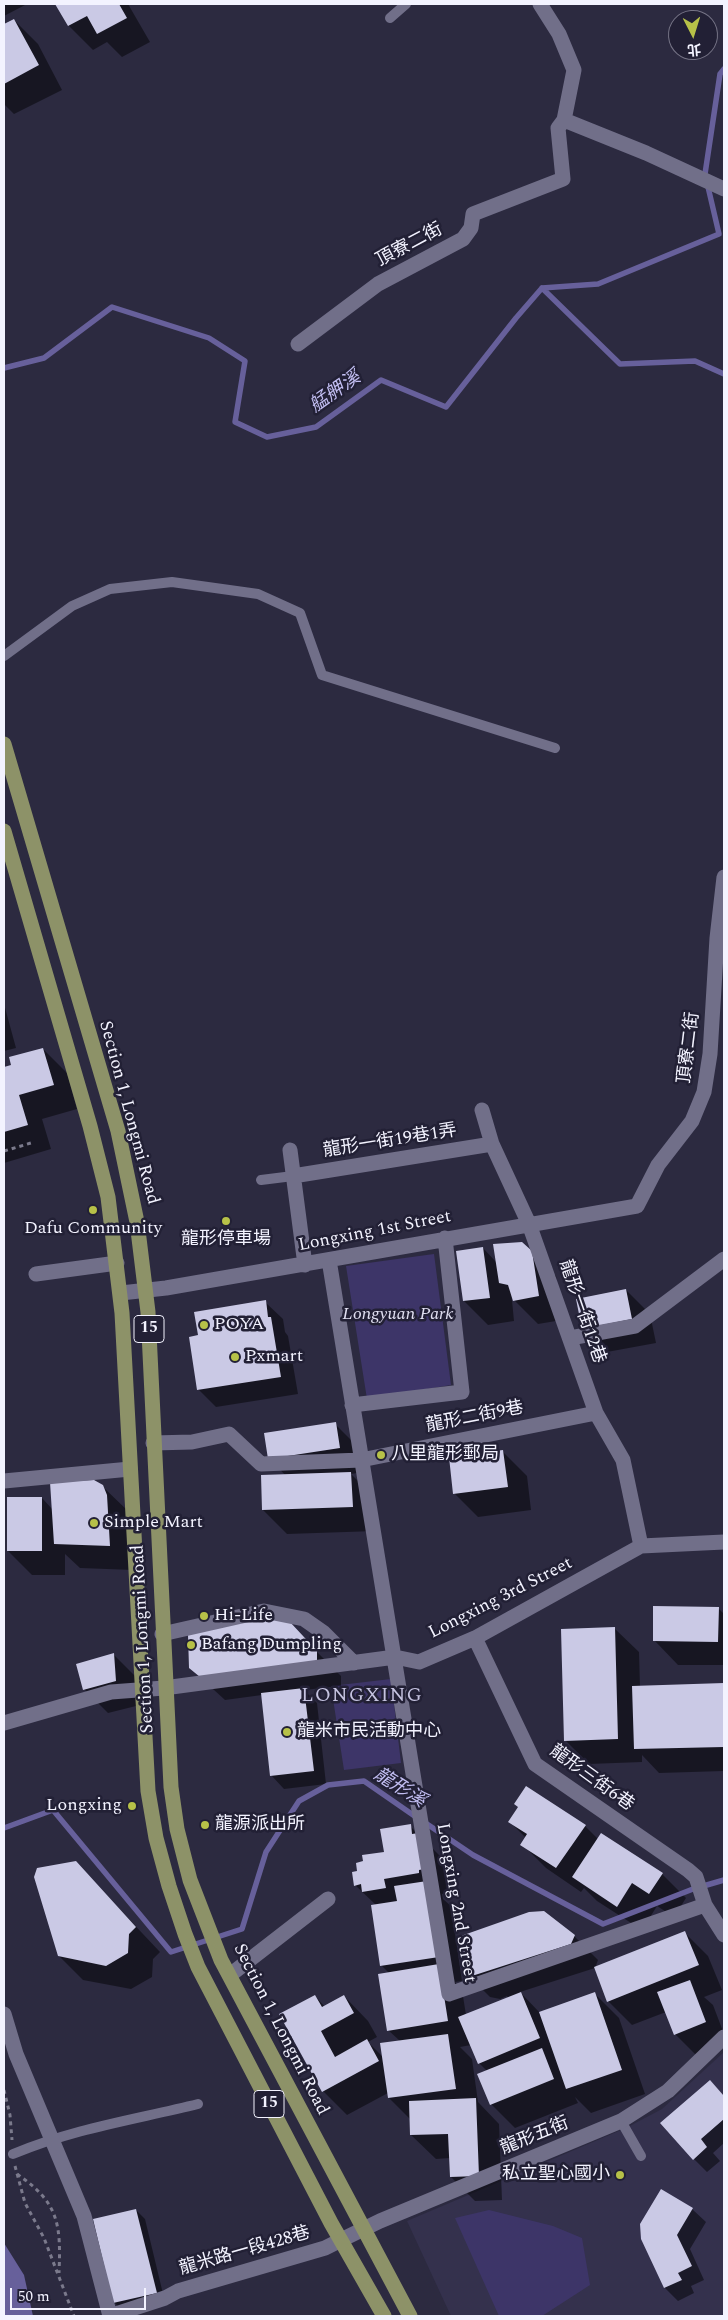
<!DOCTYPE html>
<html>
<head>
<meta charset="utf-8">
<style>
  body { margin:0 }
  #map { position:relative; width:728px; height:2320px; overflow:hidden; background:#2c2a40; font-family:Spectral,"Noto Sans TC",serif }
  canvas { display:block }
  .frame { position:absolute; inset:0; border:5px solid #f3f3ff; pointer-events:none }
  .north { position:absolute; left:668px; top:10px; width:50px; height:50px; box-sizing:border-box; background:#222035; border:1px solid #767486; border-radius:50%; rotate:175deg; font-size:14px; font-weight:700; line-height:20px; text-align:center; color:#f3f3ff }
  .north::after { content:''; display:block; margin:auto; width:18px; height:22px; background:#b7c148; clip-path:polygon(50% 0,100% 100%,50% 72%,0 100%) }
  .scale { position:absolute; left:10px; top:2288px; width:136px; height:22px; box-sizing:border-box; border:2px solid #f3f3ff; border-top:0; padding-left:6px; font-size:15px; line-height:18px; white-space:nowrap; color:#f3f3ff; -webkit-text-stroke:4px #222035; paint-order:stroke }
</style>
</head>
<body>
<div id="map">
<canvas width="728" height="2320"></canvas>
<div class="frame"></div>
<div class="north">北</div>
<div class="scale">50 m</div>
</div>
<script>
const context = document.querySelector('canvas').getContext('2d');
context.lineJoin = 'round';
function fillPath(path, color) { context.fillStyle = color; context.fill(path, 'evenodd'); }
function stroke(path, color, width, dash) { context.strokeStyle = color; context.lineWidth = width; context.lineCap = dash ? 'butt' : 'round'; context.setLineDash(dash || []); context.stroke(path); }
function drawText(font, color, halo, rows, align = 'center') {
  context.font = font + ' Spectral,"Noto Sans TC",serif'; context.lineWidth = 5; context.setLineDash([]); context.textBaseline = 'middle'; context.strokeStyle = halo; context.fillStyle = color; for (const [text, x, y, turn = 0] of rows) {
    context.save(); context.translate(x, y); context.rotate((+turn || 0) * Math.PI / 180); context.textAlign = isNaN(turn) ? turn : align; if (halo) context.strokeText(text, 0, 0); context.fillText(text, 0, 0); context.restore();
  }
}
fillPath(new Path2D(`
  M724,2052V2316H451L407,2221L626,2128L662,2109Z`), '#34314d');
fillPath(new Path2D(`
  M434,1254L451,1385L367,1399L346,1266Z
  M391,1679L401,1763L344,1770L331,1686Z
  M489,2210L553,2226L582,2238L590,2285L542,2316H499L455,2218Z`), '#3d3568');
fillPath(new Path2D(`
  M4,2243L24,2275L33,2316H4Z`), '#67609b');
fillPath(new Path2D(`
  M4,4H27L4,16Z
  M57,4H128L150,42L122,57L107,42L93,50L69,26Z
  M14,20L38,44L62,90L14,114L4,104V26Z
  M4,1004L16,1048L4,1051Z
  M43,1049L67,1073L77,1109L42,1119L51,1149L4,1163V1065L5,1068L12,1065Z
  M483,1248L497,1263L531,1252L556,1276L562,1320L538,1324L514,1300L511,1290L514,1321L488,1325L464,1301L457,1252Z
  M626,1290L650,1314L656,1343L607,1352L583,1328Z
  M265,1302L283,1319L285,1332L288,1336L298,1394L216,1407L198,1389L199,1336Z
  M335,1424L359,1448L363,1472L351,1474L375,1498L376,1531L287,1534L263,1510L286,1476L269,1458Z
  M503,1452L527,1476L531,1510L478,1517L454,1493Z
  M102,1486L127,1510L133,1570L80,1568L65,1554V1575H32L8,1551L42,1498L53,1510Z
  M718,1608L724,1614V1665H678L654,1640Z
  M614,1628L639,1652L640,1687L724,1685V1771L659,1773L642,1755V1762L589,1764L565,1740Z
  M310,1645L341,1676V1686L304,1690L317,1703L326,1784L284,1789L271,1775L262,1695L225,1700L190,1668Z
  M114,1655L138,1679L140,1705L108,1713L84,1689Z
  M510,1822L585,1826L598,1839L662,1874L686,1898L674,1917L657,1906L642,1930L597,1901L584,1888L581,1892L546,1868L522,1844L526,1838Z
  M410,1826L442,1858L448,1893L442,1894L443,1899L451,1906L462,1981L455,1982L462,1990L466,2015L508,1998L507,1996L500,1999L490,1997L466,1973L574,1936L598,1960L595,1968L520,1992L540,2013L595,1994L619,2018L645,2094L591,2113L575,2097L578,2103L515,2128L491,2104L487,2071L479,2063L471,2045L460,2047L472,2059L478,2102L499,2124L502,2200L475,2201L451,2177L450,2158L436,2159L411,2135V2120L389,2098L388,2093L347,2115L323,2091L315,1996L325,2007L344,1996L368,2021L377,2037L368,2042L383,2057L400,2041L388,2030L389,1973L381,1965L376,1905L355,1885L359,1872L385,1853Z
  M75,1862L160,1952L153,1959L152,1977L131,1989L83,1980L59,1956Z
  M684,1932L708,1956L722,1990L704,1997L713,2005L724,2034V2048L699,2058L675,2034L666,2012L632,2025L608,2001Z
  M710,2081L724,2096V2143L713,2153L720,2161L707,2172L694,2159Z
  M661,2191L692,2209L706,2222L690,2249L704,2280L691,2286L694,2293L678,2301L665,2288L642,2239Z
  M136,2210L145,2219L165,2302L123,2312L115,2303L95,2220Z`), '#0007');
stroke(new Path2D(`
  M542,288L598,284L719,234L705,174L720,74L724,69
  M4,368L44,358L112,307L209,338L245,361L235,422L267,437L316,427L381,380L446,407L516,318L542,288L620,364L695,361L724,374
  M424,1822L473,1855L603,1924L693,1889L724,1880
  M4,1828L53,1810L171,1952L242,1929L266,1852L299,1801L328,1785L364,1781L416,1817`), '#67609b', 5.5);
fillPath(new Path2D(`
  M55,4H119L127,18L97,34L87,16L68,26Z
  M14,19L39,65L4,84V24Z
  M43,1048L54,1085L19,1095L28,1125L4,1132V1067L11,1065L9,1057Z
  M522,1242L532,1251L539,1296L513,1301L508,1285L499,1283L493,1244Z
  M483,1247L490,1298L463,1301L456,1251Z
  M626,1289L632,1319L582,1329L576,1299Z
  M266,1300L268,1317H271L281,1377L197,1390L189,1337L198,1335L194,1312Z
  M336,1422L340,1448L268,1459L264,1433Z
  M503,1450L508,1487L453,1494L449,1457Z
  M351,1472L353,1507L262,1510L261,1475Z
  M94,1480L103,1485L107,1495L110,1546L54,1544L50,1482Z
  M7,1497H42V1551H7Z
  M653,1606L719,1607L718,1642L653,1641Z
  M265,1615L290,1622L317,1651V1662L200,1677L189,1668L188,1635Z
  M615,1627L618,1739L564,1741L561,1629Z
  M114,1653L116,1681L83,1690L76,1664Z
  M724,1683V1747L634,1749L632,1686Z
  M304,1688L314,1771L270,1776L261,1693Z
  M526,1786L586,1825L556,1868L520,1845L527,1834L508,1822L518,1807L514,1804Z
  M411,1824L412,1834L419,1833L424,1869L419,1870V1873L384,1879L386,1888L362,1892L361,1884L354,1886L352,1872L357,1871L356,1863L363,1861L362,1855L384,1852L380,1829Z
  M601,1833L663,1873L649,1894L632,1883L617,1907L572,1877Z
  M76,1861L136,1927L129,1934L128,1953L106,1966L58,1956L34,1877L37,1868Z
  M427,1881L439,1957L380,1966L371,1905L397,1901L394,1886Z
  M544,1911L575,1935L571,1944L475,1975L464,1973L458,1937L529,1912Z
  M685,1931L699,1965L607,2002L594,1967Z
  M439,1964L448,2021L387,2031L378,1974Z
  M690,1980L706,2022L674,2035L657,1992Z
  M521,1992L540,2038L478,2064L458,2017Z
  M595,1992L622,2070L566,2089L539,2012Z
  M315,1995L322,2007L344,1995L354,2013L321,2031L335,2057L367,2039L379,2061L322,2092L279,2014Z
  M448,2034L456,2089L388,2098L380,2043Z
  M542,2048L554,2079L490,2105L477,2074Z
  M710,2080L724,2096V2119L701,2139L707,2147L693,2160L660,2123Z
  M476,2098L479,2176L450,2177L448,2134L410,2135L409,2101Z
  M661,2189L693,2208L677,2235L692,2266L678,2273L682,2280L664,2288L641,2239L640,2224Z
  M136,2209L157,2293L113,2303L93,2219Z`), '#cac9e5');
stroke(new Path2D(`
  M4,1151L31,1143
  M4,2090L10,2115L12,2140
  M15,2166L25,2203L44,2238L74,2316
  M17,2174C59,2203 61,2224 59,2273`), '#7b7a8c', 3, [4, 4]);
stroke(new Path2D(`
  M390,18L406,4
  M4,656L72,606L110,589L172,582L258,594L300,613L322,675L555,748
  M261,1180L293,1176
  M621,2121L641,2156
  M13,2154C76,2128 133,2120 198,2104`), '#716f89', 10);
stroke(new Path2D(`
  M540,4L559,34L574,70L564,120L646,153L724,189
  M298,344L378,284L463,239L471,228L473,214L563,179L558,128L564,120
  M482,1110L492,1144L529,1224L596,1413L623,1460L641,1546
  M290,1150L305,1265
  M293,1176L492,1144
  M329,1260L449,1994L705,1905
  M36,1274L117,1263
  M121,1293L166,1288L637,1206L658,1165L692,1121L704,1092L710,1054L717,938L724,877
  M570,1338L635,1326L724,1259
  M352,1405L462,1392L445,1238
  M153,1443L192,1442L229,1434L261,1464L361,1460L596,1413
  M4,1481L130,1469
  M162,1634L264,1611L304,1619L324,1633L354,1663
  M475,1638L535,1764L688,1870L696,1877L705,1905L724,1935
  M4,1723L111,1692L164,1688L395,1657L419,1662L475,1638L641,1546L724,1542
  M230,1975L328,1899
  M4,2014L16,2054L84,2216L110,2316L165,2298L178,2291L325,2248L341,2240`), '#716f89', 15);
stroke(new Path2D(`
  M341,2240L380,2221L621,2121L668,2091L724,2037`), '#716f89', 15);
stroke(new Path2D(`
  M4,744L118,1131L137,1222L148,1312L171,1787L177,1829L190,1880L221,1960L410,2316
  M4,831L90,1126L108,1197L122,1313L148,1791L156,1838L169,1886L185,1934L198,1967L331,2223L384,2316`), '#8d9268', 15);
for (const [x, y, r, color] of [
  [93,1210,5,"#b7c148"],
  [226,1221,5,"#b7c148"],
  [204,1325,5,"#b7c148"],
  [235,1357,5,"#b7c148"],
  [381,1455,5,"#b7c148"],
  [94,1523,5,"#b7c148"],
  [204,1616,5,"#b7c148"],
  [191,1645,5,"#b7c148"],
  [287,1732,5,"#b7c148"],
  [132,1806,5,"#b7c148"],
  [205,1825,5,"#b7c148"],
  [620,2175,5,"#b7c148"]
]) { const dot = new Path2D(); dot.arc(x, y, r, 0, 2 * Math.PI); context.fillStyle = color; context.fill(dot); stroke(dot, '#222035', 2); }
for (const [x, y, w] of [
  [149,1329,30],
  [269,2104,30]
]) { const box = new Path2D(); box.roundRect(x - w / 2, y - 13.5, w, 27, 4); context.fillStyle = '#222035'; context.fill(box); stroke(box, '#f3f3ff', 1); }
drawText('bold 16px', '#f3f3ff', null, [
  ["15",149,1329],
  ["15",269,2104]
]);
drawText('18px', '#f3f3ff', '#222035', [
  ["頂寮二街",410,246,-28],
  ["頂寮二街",690,1048,-83],
  ["Section 1, Longmi Road",128,1113,75],
  ["龍形一街19巷1弄",390,1142,-9],
  ["Longxing 1st Street",375,1232,-11],
  ["龍形一街12巷",581,1312,71],
  ["龍形二街9巷",475,1418,-11],
  ["Longxing 3rd Street",501,1599,-27],
  ["Section 1, Longmi Road",144,1639,-93],
  ["龍形三街6巷",591,1779,36],
  ["Longxing 2nd Street",455,1903,80],
  ["Section 1, Longmi Road",280,2030,63],
  ["龍形五街",535,2137,-22],
  ["龍米路一段428巷",245,2252,-16]
]);
drawText('18px', '#f3f3ff', '#222035', [
  ["Dafu Community",93,1229,"center"],
  ["龍形停車場",226,1240,"center"],
  ["POYA",214,1325],
  ["Pxmart",245,1357],
  ["八里龍形郵局",391,1455],
  ["Simple Mart",104,1523],
  ["Hi-Life",214,1616],
  ["Bafang Dumpling",201,1645],
  ["龍米市民活動中心",297,1732],
  ["Longxing",122,1806,"right"],
  ["龍源派出所",215,1825],
  ["私立聖心國小",610,2175,"right"]
], 'left');
drawText('italic 18px', '#e0dff1', '#222035', [
  ["Longyuan Park",398,1315]
]);
drawText('italic 19px', '#c2bef2', '#222035', [
  ["艋舺溪",336,393,-35],
  ["龍形溪",399,1789,32]
]);
context.letterSpacing = '1px';
drawText('20px', '#c6c4e1', '#222035', [
  ["LONGXING",362,1697]
]);
context.letterSpacing = '0px';
</script>
</body>
</html>
